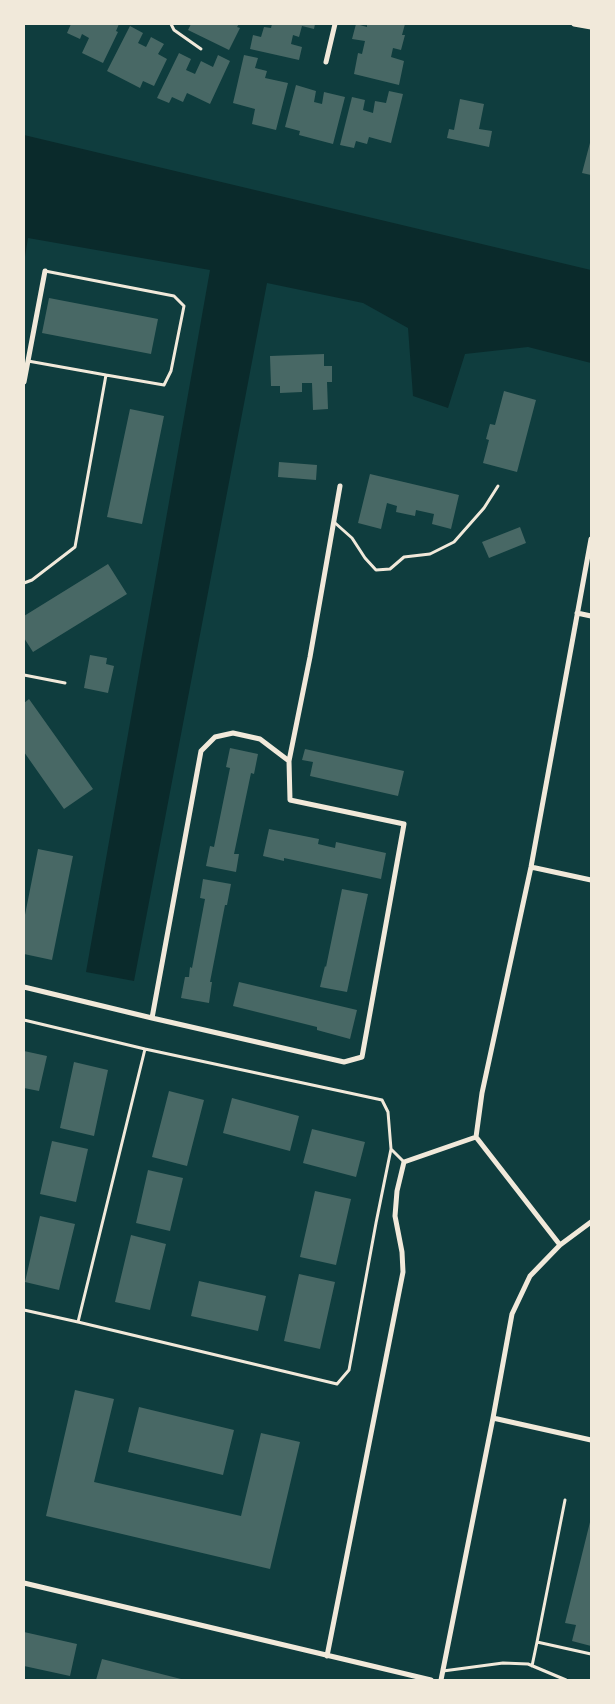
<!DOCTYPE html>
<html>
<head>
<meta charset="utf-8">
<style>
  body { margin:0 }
  #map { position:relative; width:615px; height:1704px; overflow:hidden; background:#0f3d3e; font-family:"Roboto Condensed",sans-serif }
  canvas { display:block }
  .frame { position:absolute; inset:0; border:25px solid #f1e9da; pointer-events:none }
</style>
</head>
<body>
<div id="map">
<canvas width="615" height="1704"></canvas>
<div class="frame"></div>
</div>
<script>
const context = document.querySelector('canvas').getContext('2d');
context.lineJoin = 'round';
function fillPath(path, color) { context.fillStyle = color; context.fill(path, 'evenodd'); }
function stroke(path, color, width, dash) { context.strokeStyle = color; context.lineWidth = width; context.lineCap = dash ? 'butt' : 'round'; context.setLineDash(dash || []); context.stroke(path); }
fillPath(new Path2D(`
  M24,135L591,270V363L528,347L465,354L448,408L413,396L408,328L363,303L267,283L134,981L86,972L210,270L28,238L24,263Z`), '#0a2a2b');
fillPath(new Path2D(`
  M71,24H119L116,31L118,32L103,63L82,53L89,38L82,34L80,39L67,33Z
  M191,24H239L237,27L240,28L229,50L188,30Z
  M272,24H315L314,29L302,26L299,37L293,35L291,44L302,47L299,60L250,49L253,35L261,37L264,27L271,28Z
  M356,24L367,27V24H405L402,35H405L401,50L393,48L391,57L404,61L399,85L354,74L358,53L362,54L365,41L352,39Z
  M130,26L143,33L138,43L146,47L151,37L164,44L158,54L167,59L154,86L143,81L140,88L107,71Z
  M179,53L191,59L186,70L195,74L201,61L213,67L218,55L230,61L210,104L187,93L183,102L172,97L169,103L157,98Z
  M244,55L258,58L255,68L267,71L265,78L288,83L276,130L252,124L255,109L233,103Z
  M296,85L316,91L314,102L322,104L324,92L345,97L333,144L299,135L300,131L285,127Z
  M389,91L403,94L391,143L369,137L367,144L356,141L354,148L340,145L352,97L365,100L363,110L373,113L375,101L386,103Z
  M460,99L484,104L479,129L492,131L489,147L447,138L449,129L454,130Z
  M591,139V175L582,173Z
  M49,298L158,319L151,354L42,333Z
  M324,354V366H332V382H327L328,409L313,410L312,383H302V392L280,393V386H271L270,356Z
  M504,391L536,400L517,472L483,463L489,440L486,439L490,424L495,425Z
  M130,409L164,416L142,524L107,517Z
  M279,462L317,465L316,480L278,477Z
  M370,474L459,495L451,529L432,524L434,514L416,510L415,516L396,512L397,506L387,503L381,529L358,523Z
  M520,527L526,543L489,558L482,542Z
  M108,564L127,594L33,652L24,638V616Z
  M90,655L107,658L106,664L114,666L108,693L84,688Z
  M29,699L93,789L64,809L24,752V703Z
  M230,748L258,754L254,774L251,773L234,854H239L236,872L206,866L210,846L214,847L230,768L226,767Z
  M305,749L404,771L398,796L310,776L313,762L302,760Z
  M269,829L319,839L318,844L335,848L336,842L386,853L381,879L284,858V861L263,856Z
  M38,849L73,856L52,960L24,954V920Z
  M203,879L231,884L227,905H225L210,982H212L209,1003L181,998L185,977H189L190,967L192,968L205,899L200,898Z
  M342,889L368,894L347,992L320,987L325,966L326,967Z
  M239,982L357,1010L350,1039L317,1030V1027L233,1006Z
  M24,1051L47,1056L39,1091L24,1088Z
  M74,1062L108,1070L94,1136L60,1128Z
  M169,1091L204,1100L187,1166L152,1157Z
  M232,1098L299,1116L290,1151L223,1133Z
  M312,1129L365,1142L356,1177L303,1163Z
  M52,1141L88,1149L76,1202L40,1194Z
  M148,1170L183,1178L170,1231L136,1223Z
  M315,1191L351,1199L336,1265L300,1257Z
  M40,1216L75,1224L59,1290L25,1282Z
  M131,1235L166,1244L150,1310L115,1302Z
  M299,1274L335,1282L320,1349L284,1341Z
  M199,1281L266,1296L258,1331L191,1316Z
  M75,1390L114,1399L94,1482L241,1516L261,1433L300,1442L270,1569L46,1516Z
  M139,1407L234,1430L223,1475L128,1452Z
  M591,1518V1646L572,1641L576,1625L565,1623Z
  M24,1632L77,1644L70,1676L24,1666Z
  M102,1659L185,1680H96Z`), '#486865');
stroke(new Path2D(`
  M171,24L174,30L201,49
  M45,271L174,296L184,306L171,371L164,385L106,375
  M334,522L352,538L365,558L376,570L390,569L404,557L430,554L454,542L484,508L498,486
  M24,583L32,580L75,547L106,375L28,361
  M24,675L65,683
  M24,1020L145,1049L78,1322L24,1310
  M145,1049L382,1100L388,1112L391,1149L404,1162
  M78,1322L337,1384L349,1370L376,1223L391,1149
  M537,1642L565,1500
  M532,1666L537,1642L591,1654
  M443,1671L503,1663L528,1664L566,1680`), '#f1e9da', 3);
stroke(new Path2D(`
  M574,24L591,27
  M326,62L335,24
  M24,382L45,271
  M577,613L591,616
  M289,761L310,657L340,486
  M531,867L591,880
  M24,987L152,1018L344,1062L362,1057L404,824L290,800L289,761L260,739L233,733L215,737L201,751L152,1018
  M560,1245L476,1137L482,1093L531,867L591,539
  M493,1418L591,1440
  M24,1583L431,1680
  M327,1656L403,1272L402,1252L395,1216L397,1191L404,1162L476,1137
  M441,1680L493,1418L512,1314L530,1276L560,1245L591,1222`), '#f1e9da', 5);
</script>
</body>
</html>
